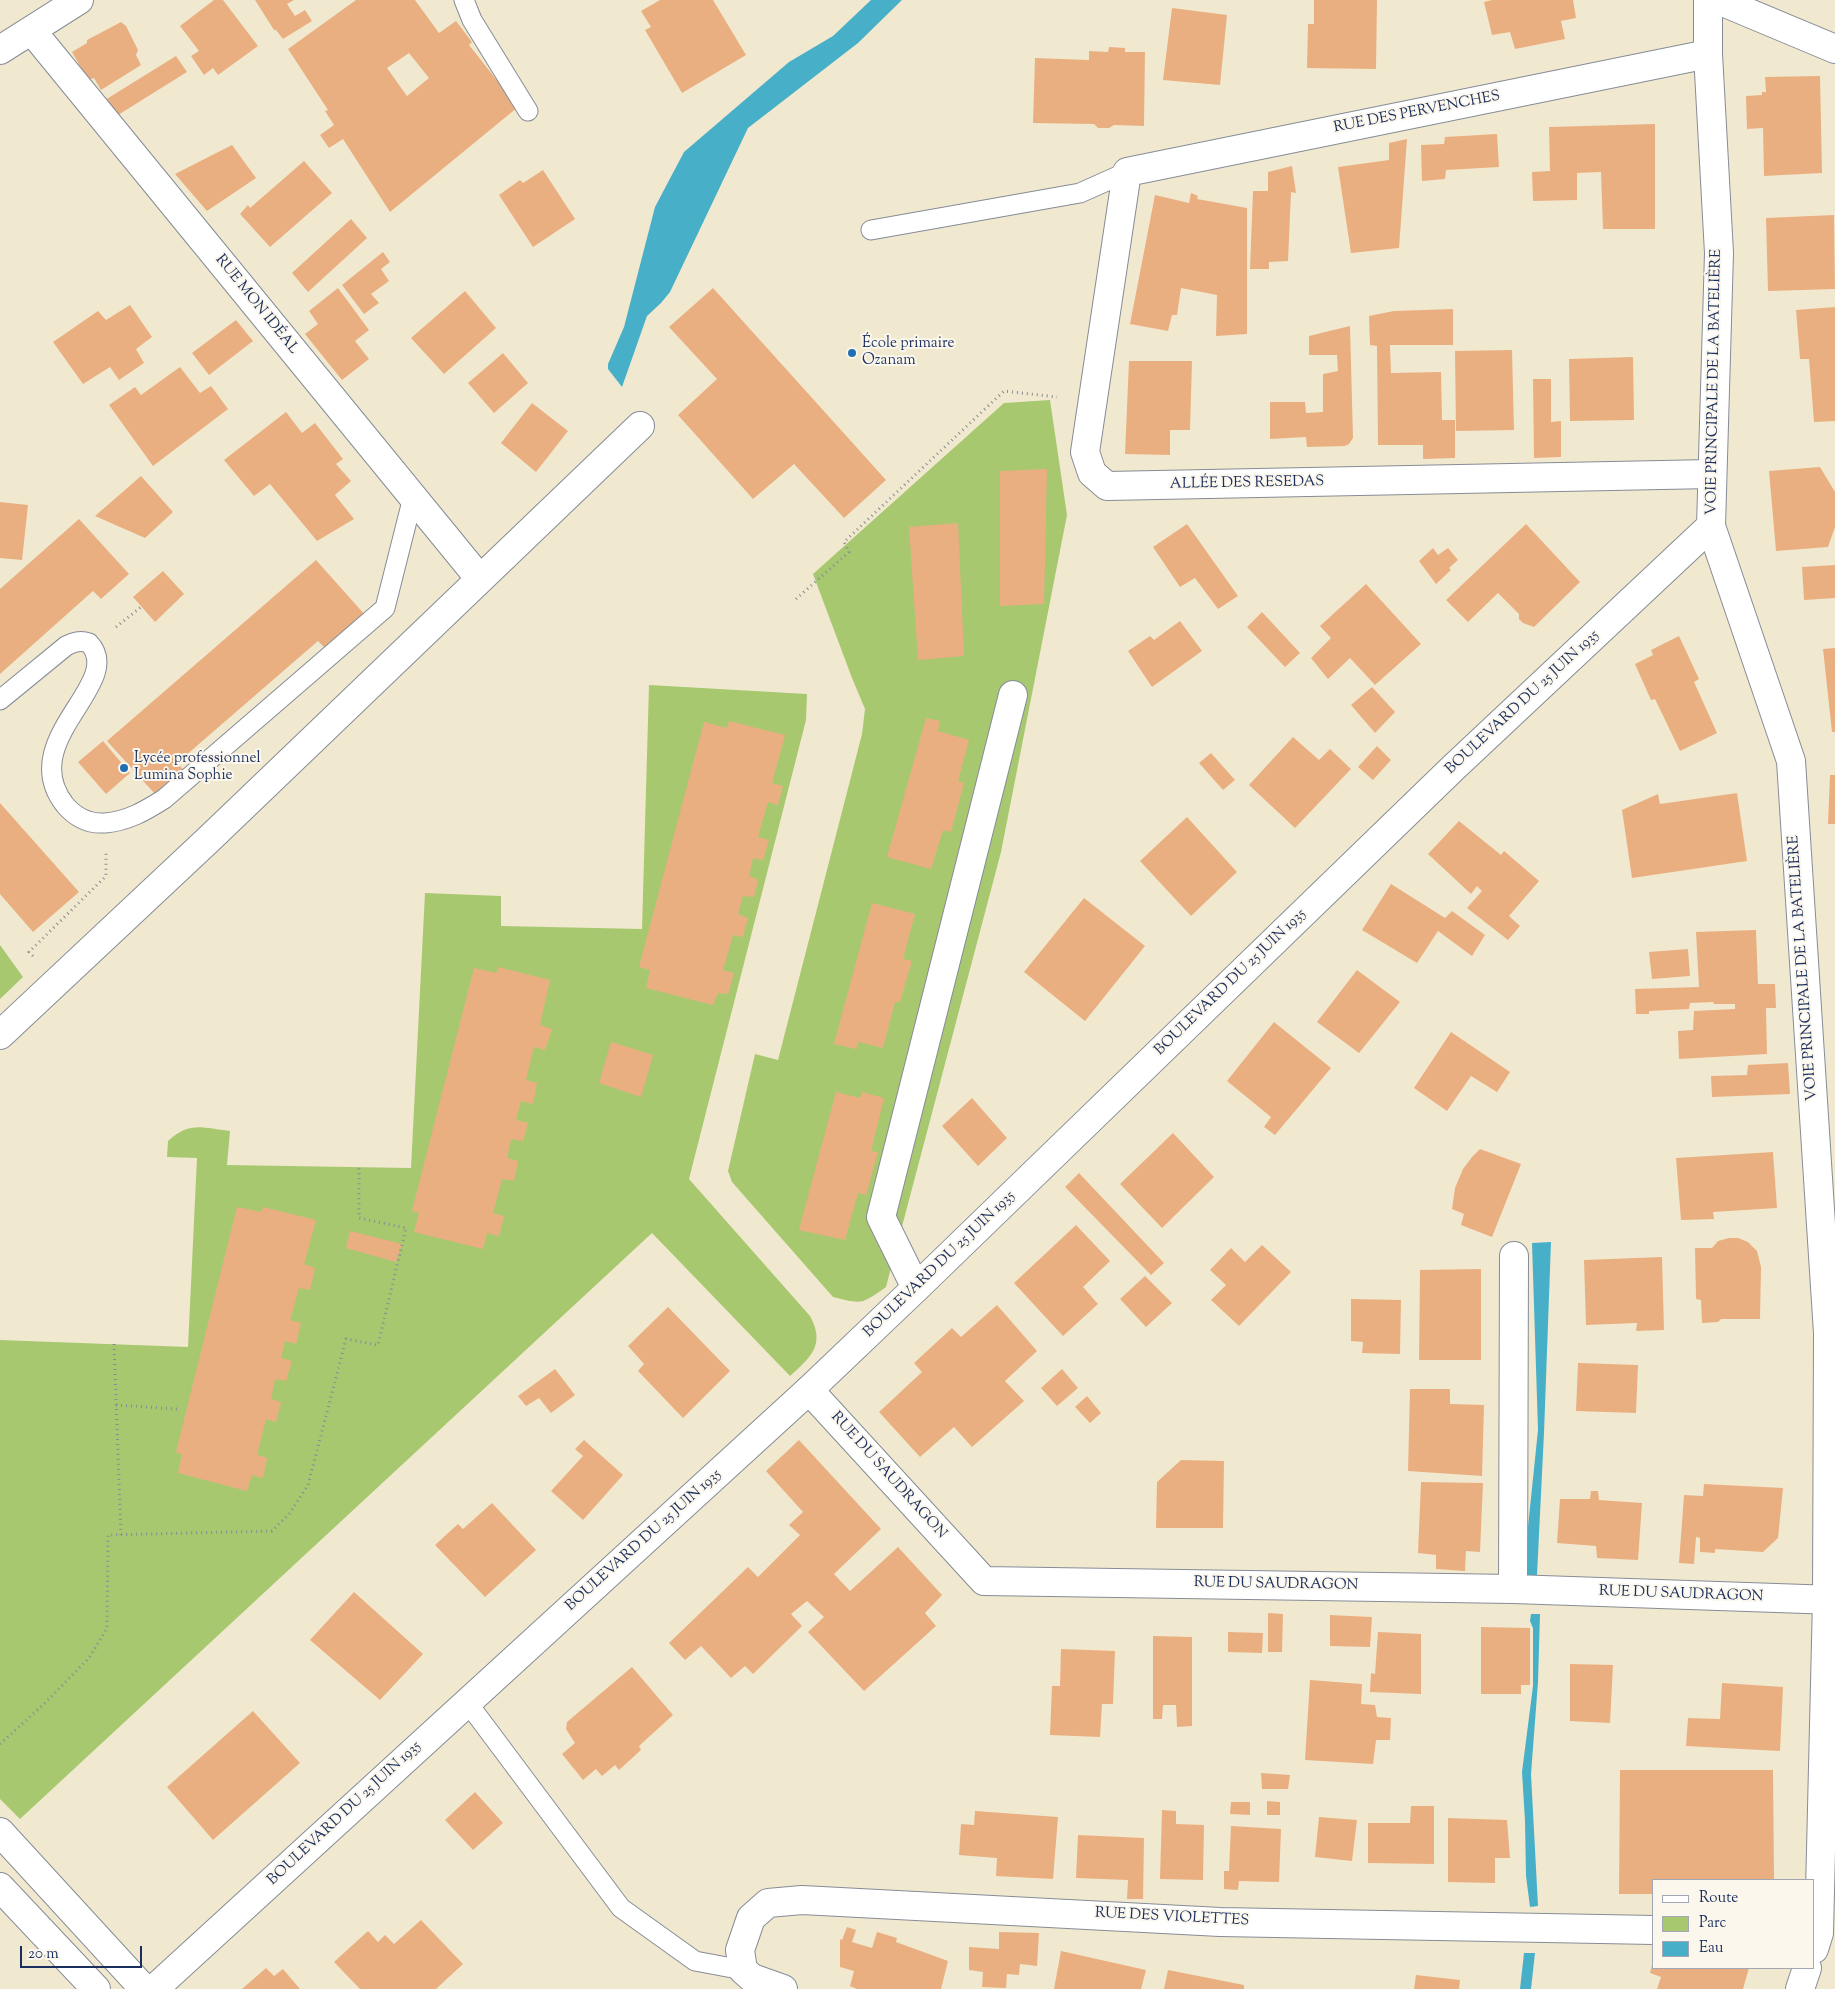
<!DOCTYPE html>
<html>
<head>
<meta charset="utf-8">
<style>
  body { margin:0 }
  #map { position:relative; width:1835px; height:1989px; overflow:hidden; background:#f1e9cf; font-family:"Sorts Mill Goudy",serif }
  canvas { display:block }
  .legend { position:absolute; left:1652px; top:1879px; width:162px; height:90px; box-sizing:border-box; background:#fbf7ec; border:1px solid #a1a7b3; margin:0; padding:6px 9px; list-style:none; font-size:15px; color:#1b2f5e }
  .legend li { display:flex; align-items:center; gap:10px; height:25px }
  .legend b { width:25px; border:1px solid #a1a7b3 }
  .scale { position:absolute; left:20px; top:1946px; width:122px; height:22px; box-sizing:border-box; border:2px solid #1b2f5e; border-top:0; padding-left:6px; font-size:15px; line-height:18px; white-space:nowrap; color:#1b2f5e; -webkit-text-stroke:4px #fbf7ec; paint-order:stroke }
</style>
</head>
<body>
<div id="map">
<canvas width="1835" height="1989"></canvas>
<ul class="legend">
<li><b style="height:6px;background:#fff"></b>Route</li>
<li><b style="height:14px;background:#a8c870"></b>Parc</li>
<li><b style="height:14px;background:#48afc8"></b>Eau</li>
</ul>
<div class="scale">20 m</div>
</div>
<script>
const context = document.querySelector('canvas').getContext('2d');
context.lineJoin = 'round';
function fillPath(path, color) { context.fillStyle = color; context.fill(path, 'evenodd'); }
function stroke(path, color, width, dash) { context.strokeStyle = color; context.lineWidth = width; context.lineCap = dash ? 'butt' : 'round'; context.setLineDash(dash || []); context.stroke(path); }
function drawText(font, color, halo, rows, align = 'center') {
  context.font = font + ' "Sorts Mill Goudy",serif'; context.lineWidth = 4; context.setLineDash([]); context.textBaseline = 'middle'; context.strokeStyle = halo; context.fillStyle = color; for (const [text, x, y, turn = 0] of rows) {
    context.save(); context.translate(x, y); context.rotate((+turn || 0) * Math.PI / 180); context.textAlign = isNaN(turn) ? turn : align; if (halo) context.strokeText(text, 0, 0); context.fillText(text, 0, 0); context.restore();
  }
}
fillPath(new Path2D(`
  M1050,400L1067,515L1001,852L886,1287C861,1305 862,1304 833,1297L732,1182L728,1171L755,1054L778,1060L862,734L865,709L852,678L813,574L1004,403Z
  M649,685L807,694L806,720L689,1179L810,1316C826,1345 810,1358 790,1376L652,1233L20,1819L0,1799V1340L188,1347L197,1158L167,1157L168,1141C190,1121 202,1128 230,1131L227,1165L411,1168L425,893L501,896V926L642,929Z
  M0,945L23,977L0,999Z`), '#a8c870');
fillPath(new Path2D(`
  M871,0H902L858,43L748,128L670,292L661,303L647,316L622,387L608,369V364L624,327L655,207L684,152L789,62L833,36Z
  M1551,1242L1544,1433L1537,1575H1523L1538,1430L1532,1243Z
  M1531,1614H1540L1538,1682L1531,1774L1538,1906L1530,1907L1526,1876L1525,1821L1522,1772L1533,1686V1628L1530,1621Z
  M1524,1953H1535L1531,1989H1520Z`), '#48afc8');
fillPath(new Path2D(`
  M214,0H223L258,46L218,75L213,68L204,75L191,56L199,51L180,26Z
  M255,0H294L287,4L295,16L305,10L312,21L283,39L276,30H274Z
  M356,0H415L439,33L456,21L472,42L469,45L518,107L390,212L343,139L329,148L320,135L334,125L325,111L328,110L288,49ZM409,53L429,78L407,96L387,68Z
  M660,0H713L746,55L682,93L645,30L651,27L641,11Z
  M1314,0H1377L1376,69L1307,68L1308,24H1314Z
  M1492,0H1573L1576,18L1561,21L1565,39L1515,49L1510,32L1492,35L1484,2Z
  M1172,8L1227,15L1220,85L1163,80Z
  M121,22L126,26L138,50L136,55L141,65L101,90L94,78L88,80L72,52L87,43V40Z
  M1109,47L1125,48V52H1145L1144,126L1114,125L1109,128H1098L1094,124L1033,123L1035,58L1089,60V51L1108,52Z
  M176,56L187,72L118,115L105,100Z
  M1820,76L1822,173L1764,176L1763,128L1747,129L1746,96L1762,95V92H1766L1765,77Z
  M1655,124V229H1603L1601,172L1577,173V200L1533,201L1532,172L1550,171L1549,127Z
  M1497,134L1499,167L1446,170L1445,179L1422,181L1421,145L1444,144L1445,137Z
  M1407,139L1399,248L1351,253L1338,167L1389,160V143Z
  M232,145L256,178L207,211L175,174Z
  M304,161L332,193L270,247L240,214L248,205L250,208Z
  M1292,166L1296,193L1291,192L1288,261L1269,262V269H1250L1253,191H1268V172Z
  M543,170L575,219L533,247L499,195L520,180L523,183Z
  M1191,193L1198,196L1197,199L1247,208V334L1216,336L1217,295L1181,288L1177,315H1172L1168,331L1130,324L1155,195L1189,203Z
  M1834,215L1835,289L1768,291L1766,218Z
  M351,219L367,238L308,292L292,273Z
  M383,252L390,262L381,269L389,281L371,294L379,303L364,314L342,285Z
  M338,288L369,330L355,341L369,359L342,380L305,334L318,324L309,311Z
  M713,288L886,480L844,518L794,464L753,499L678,415L717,379L669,327Z
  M465,291L496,328L444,374L411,338Z
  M130,305L152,337L136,349L144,363L119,380L110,367L83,384L53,342L98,311L106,320Z
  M1835,307V421L1814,422L1809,359H1800L1796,310Z
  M1453,309V345H1390L1391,373L1441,372L1442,420H1455V458L1423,459V445H1378L1377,346L1370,345L1369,316L1394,311Z
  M236,320L253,341L209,375L192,353Z
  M1350,326L1353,438L1349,444L1345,446L1307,447L1306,437L1270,439V402H1305L1306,413L1323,412V374L1338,371L1337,355H1309V336Z
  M1512,350L1514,430L1456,431L1455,351Z
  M503,353L528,383L494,413L468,383Z
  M1633,357L1634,420L1570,421L1569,359Z
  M1129,361H1192L1190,430H1170V455L1125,454Z
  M180,367L200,393L211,386L228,409L153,466L109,405L135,387L141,395Z
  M1533,379H1551V422L1561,421V457L1534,458Z
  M532,403L568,431L536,472L501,443Z
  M286,412L302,433L315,423L343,459L336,464L351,481L335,495L354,519L317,541L270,484L254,496L224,460Z
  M1820,467L1835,492V527L1828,547L1776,551L1769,471Z
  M1047,469L1044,604L1000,606V471Z
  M141,476L173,512L145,538L95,516Z
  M0,502L28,505L22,560L0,558Z
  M79,519L129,574L101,599L93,591L0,674V589Z
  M958,523L964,656L918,660L909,527Z
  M1187,524L1238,596L1218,609L1195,578L1180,587L1153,547Z
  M1526,524L1580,582L1534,627L1523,623L1519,619V614L1498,593L1468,622L1446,600Z
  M1433,548L1438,555L1448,548L1458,560L1449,568L1451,570L1436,584L1419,561Z
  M316,560L366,616L327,650L318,641L177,763L183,769L155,794L107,741Z
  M1835,565V598L1804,600L1802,567Z
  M163,571L184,594L155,622L133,597Z
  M1366,584L1421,644L1375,685L1350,658L1328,679L1311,658L1331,638L1320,626Z
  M1262,612L1300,653L1285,667L1247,627Z
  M1180,621L1202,651L1152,687L1128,651L1150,636L1154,640Z
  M1679,636L1699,679L1694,682L1717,733L1680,751L1655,699L1651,700L1635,664L1653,655L1651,650Z
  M1835,648V732H1832L1823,649Z
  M1372,687L1395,712L1375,733L1351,705Z
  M926,718L940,721L938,731L969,740L958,781L964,783L951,832L943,830L931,869L887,857Z
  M729,721L785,735L772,783L783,786L778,805L768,802L758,837L769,840L763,860L753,858L749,876L758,880L754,897L743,896L738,914L748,918L743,937L733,935L723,970L734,973L728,994L718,993L713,1005L646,988L650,970L639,967L704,722L727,728Z
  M1293,737L1319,760L1330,749L1351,769L1295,828L1249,785Z
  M103,741L130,773L106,794L78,762Z
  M1377,746L1391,760L1373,780L1358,767Z
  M1211,753L1235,780L1223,790L1199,763Z
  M1830,775H1835V824H1828Z
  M1737,793L1747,861L1632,878L1622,810L1658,794L1660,804Z
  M0,803L79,892L33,932L0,894Z
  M1187,817L1237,872L1191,916L1140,861Z
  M1459,821L1501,855L1504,851L1539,881L1509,916L1520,926L1508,940L1467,908L1482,891L1477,886L1471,894L1428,854Z
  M1391,884L1445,918L1452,911L1485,935L1472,956L1438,931L1417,963L1362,930Z
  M1084,898L1145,946L1085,1021L1024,972Z
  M872,903L915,914L903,959L912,961L900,1002H895L883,1048L859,1042L856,1049L834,1044Z
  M1756,930L1758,984H1775L1776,1008H1766L1767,1054L1679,1059L1678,1031L1693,1030L1694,1011L1735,1009V1004H1714L1713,1002L1690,1003L1689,1009L1649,1011V1014H1636L1635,989L1699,987L1696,932Z
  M1688,949L1690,976L1652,979L1649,952Z
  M498,967L550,980L540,1025L552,1029L545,1050L534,1047L526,1080L537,1083L533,1104L521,1101L516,1120L528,1123L523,1141L511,1139L507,1158L518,1161L514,1181L502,1179L493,1213L504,1216L499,1236L487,1233L483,1249L414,1232L419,1213L412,1211L474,968L497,973Z
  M1357,970L1400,1002L1359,1053L1317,1022Z
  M1274,1022L1331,1068L1275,1135L1264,1127L1271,1117L1227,1081Z
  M1451,1032L1510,1072L1497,1092L1471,1076L1447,1111L1414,1088Z
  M611,1042L653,1055L641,1097L599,1083Z
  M1788,1063L1790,1094L1712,1097L1711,1076L1747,1075L1748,1065Z
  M836,1092L860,1098L862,1092L884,1098L871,1151L878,1152L866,1195L858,1193L845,1240L799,1230Z
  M972,1098L1007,1138L978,1166L942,1126Z
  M1173,1133L1214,1177L1162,1228L1120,1184Z
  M1480,1149L1521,1164L1492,1237L1461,1225L1464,1214L1452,1209L1455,1188L1463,1169L1472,1157Z
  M1773,1152L1777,1208L1713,1212L1714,1219L1681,1220L1676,1158Z
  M1079,1173L1164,1263L1151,1275L1065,1187Z
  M237,1207L261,1212L263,1207L316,1220L304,1264L315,1268L310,1290L299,1288L290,1320L301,1323L296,1344L285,1341L281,1358L292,1361L286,1381L275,1379L271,1399L281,1402L276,1422L266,1419L257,1455L267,1458L263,1478L252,1475L247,1491L178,1473L182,1454L176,1452Z
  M1076,1225L1110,1261L1083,1287L1098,1304L1063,1336L1014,1283Z
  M350,1231L402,1244L396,1262L346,1248Z
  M1729,1238H1738L1748,1242L1757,1251L1761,1267L1760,1319H1721L1718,1322L1702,1323L1701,1300L1696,1299L1695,1248H1712L1718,1241Z
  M1262,1245L1291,1272L1239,1326L1211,1300L1226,1285L1210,1270L1231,1248L1245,1262Z
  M1662,1257L1664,1330L1636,1331L1637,1323L1586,1325L1584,1260Z
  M1481,1269V1360H1419L1420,1270Z
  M1145,1276L1172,1303L1146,1327L1120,1299Z
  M1351,1299L1401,1300L1400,1354L1362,1353L1363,1342L1351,1341Z
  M997,1305L1037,1351L1005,1381L1024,1401L972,1447L954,1427L920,1457L879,1412L922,1372L914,1363L952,1328L961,1337Z
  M668,1307L730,1371L683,1418L638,1371L644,1364L628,1346Z
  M1578,1363L1638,1365L1636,1413L1576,1411Z
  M555,1369L575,1395L551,1413L539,1398L526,1406L518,1396Z
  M1062,1369L1078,1388L1057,1406L1041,1388Z
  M1410,1389H1450V1404L1484,1405L1482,1476L1408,1471Z
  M1087,1396L1101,1413L1090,1423L1075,1407Z
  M584,1440L623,1475L583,1520L551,1491L583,1456L575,1449Z
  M799,1440L881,1529L834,1574L850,1591L898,1547L942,1595L925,1613L936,1626L864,1691L808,1632L824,1617L807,1601L791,1614L802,1626L753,1674L745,1666L731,1678L701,1646L685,1660L669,1643L748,1567L758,1577L800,1535L789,1525L803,1512L766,1471Z
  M1181,1460L1224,1461L1223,1528H1156L1157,1482Z
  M1421,1482L1483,1483L1480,1552L1466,1551L1465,1571L1436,1569V1555L1418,1553Z
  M1704,1484L1783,1488L1778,1538L1763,1552L1715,1549V1553L1700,1552V1538L1696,1537L1694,1564L1679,1563L1684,1495L1703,1496Z
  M1591,1491H1598L1599,1500L1642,1503L1638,1560L1597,1558L1596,1546L1557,1543L1560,1499H1590Z
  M492,1503L536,1550L485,1597L435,1545L458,1524L463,1529Z
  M354,1592L423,1654L380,1700L310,1640Z
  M1268,1613L1283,1614L1282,1652H1268Z
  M1330,1615L1372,1617L1370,1647L1330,1646Z
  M1481,1627L1530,1628V1685H1521V1694H1481Z
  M1228,1632L1263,1633L1262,1653L1228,1652Z
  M1378,1632L1421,1634V1694L1370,1692L1371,1673L1375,1674Z
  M1153,1636L1192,1637V1726L1177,1727L1176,1705H1163L1162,1719H1153Z
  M1061,1649L1115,1651L1113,1704H1102L1100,1737L1050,1735L1052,1686H1060Z
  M1570,1664L1613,1665L1610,1723L1570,1721Z
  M632,1667L673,1715L639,1746L641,1750L619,1770L615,1765L602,1776L596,1769L583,1780L562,1754L575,1743L566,1729L567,1722Z
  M1310,1680L1362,1684L1361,1704L1375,1705L1377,1717L1391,1718L1390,1740H1376L1373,1764L1305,1760Z
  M1722,1683L1783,1687L1780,1751L1686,1746L1688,1718L1720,1719Z
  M253,1711L300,1763L213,1840L167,1787Z
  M1620,1770H1773L1774,1880H1654V1894H1619Z
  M1261,1773L1290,1775L1288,1789H1262Z
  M475,1792L503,1823L473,1850L445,1820Z
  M1267,1801L1280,1802V1815H1267Z
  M1231,1802H1250V1815L1230,1814Z
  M1411,1806H1434V1864L1368,1863V1823H1410Z
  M1162,1810L1176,1811V1824L1204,1825L1203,1880L1160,1879Z
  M975,1811L1058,1817L1053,1879L996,1876L997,1858L959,1855L961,1824L974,1825Z
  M1319,1817L1357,1820L1352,1861L1315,1857Z
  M1448,1818L1507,1820L1510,1858H1495V1883L1448,1882Z
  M1231,1826L1281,1829L1279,1882L1239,1881L1238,1890L1224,1889V1871H1229Z
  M1078,1835L1144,1838L1143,1899H1127L1128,1880L1076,1878Z
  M421,1920L463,1964L436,1989H360L334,1962L368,1931L378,1942L385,1935L394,1944Z
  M847,1927L856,1930L852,1942L872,1948L877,1932L897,1938L896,1942L948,1961L941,1989H857L850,1986L854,1971L840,1967V1939L842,1940Z
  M999,1932L1039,1933L1037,1966L1020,1964L1019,1975L1007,1974L1006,1988L982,1987L983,1972L969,1970V1947L999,1949Z
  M1061,1951L1146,1970L1141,1989H1054Z
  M1653,1961L1654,1968H1749L1743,1989H1657L1661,1977L1650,1973Z
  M266,1968L274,1976L283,1969L300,1989H242Z
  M1168,1970L1244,1985V1989H1164Z
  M1416,1975L1460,1980L1459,1989H1414Z`), '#eaaf81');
const service = new Path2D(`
  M464,0L472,20L528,111
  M871,230L1080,193L1127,172
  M0,700L66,646C74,642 80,640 89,643C127,683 14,740 65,805C76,818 89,824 105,823C128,821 145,811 164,799L385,608L413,497
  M467,1702L621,1908L695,1961L743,1970`);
const minor = new Path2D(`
  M1718,0L1835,49
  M32,31L480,579
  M1708,54L1127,172L1085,452L1092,473L1107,486L1712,474
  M0,1035L208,840L640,426
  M916,1288L881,1217L1013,695
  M809,1390L984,1581L1513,1589L1835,1600
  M1513,1589L1514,1256
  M0,1832L144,1989
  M0,1887L96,1989
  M783,1989L752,1978L743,1970L740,1950L751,1918L768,1903L802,1900L1220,1922L1654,1930`);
const tertiary = new Path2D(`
  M1711,526L1791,761L1828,1333L1827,1600L1819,1933L1814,1949
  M1800,1989L1807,1968`);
const secondary = new Path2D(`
  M0,50L79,0
  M154,1989L809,1390L916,1288L1452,769L1711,526L1719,253L1708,54V0`);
stroke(service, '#868c96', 21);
stroke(minor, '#868c96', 30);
stroke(tertiary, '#868c96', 30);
stroke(secondary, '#868c96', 30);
stroke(new Path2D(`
  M796,599L849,552L844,542L1004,391L1057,397
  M116,627L141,607
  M33,956L29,952L106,876V853
  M114,1344L121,1535
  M116,1405L177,1409
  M0,1744L44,1704L89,1658L107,1628L108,1535L272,1531L290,1513L308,1485L346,1339L378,1345L406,1228L359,1218V1167`), '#868c96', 3, [1, 4]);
stroke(service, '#fff', 19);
stroke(minor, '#fff', 28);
stroke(tertiary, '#fff', 28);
stroke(secondary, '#fff', 28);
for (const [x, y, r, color] of [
  [852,353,5,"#1f6fb2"],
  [124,768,5,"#1f6fb2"]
]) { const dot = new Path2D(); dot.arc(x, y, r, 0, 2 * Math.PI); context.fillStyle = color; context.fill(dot); stroke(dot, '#fbf7ec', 2); }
drawText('15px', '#1b2f5e', '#fbf7ec', [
  ["RUE DES PERVENCHES",1417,113,-11],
  ["RUE MON IDÉAL",256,305,51],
  ["VOIE PRINCIPALE DE LA BATELIÈRE",1715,382,-89],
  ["ALLÉE DES RESEDAS",1247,484,-1],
  ["BOULEVARD DU 25 JUIN 1935",1523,703,-43],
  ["VOIE PRINCIPALE DE LA BATELIÈRE",1804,968,-94],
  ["BOULEVARD DU 25 JUIN 1935",1231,983,-44],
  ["BOULEVARD DU 25 JUIN 1935",940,1265,-44],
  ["RUE DU SAUDRAGON",888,1476,48],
  ["BOULEVARD DU 25 JUIN 1935",644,1541,-42],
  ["RUE DU SAUDRAGON",1276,1585,1],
  ["RUE DU SAUDRAGON",1681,1595,2],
  ["BOULEVARD DU 25 JUIN 1935",345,1814,-43],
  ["RUE DES VIOLETTES",1172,1918,3]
]);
drawText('15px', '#1b2f5e', '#fbf7ec', [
  ["École primaire",862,344],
  ["Ozanam",862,361],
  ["Lycée professionnel",134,759],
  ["Lumina Sophie",134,776]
], 'left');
</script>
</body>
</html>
